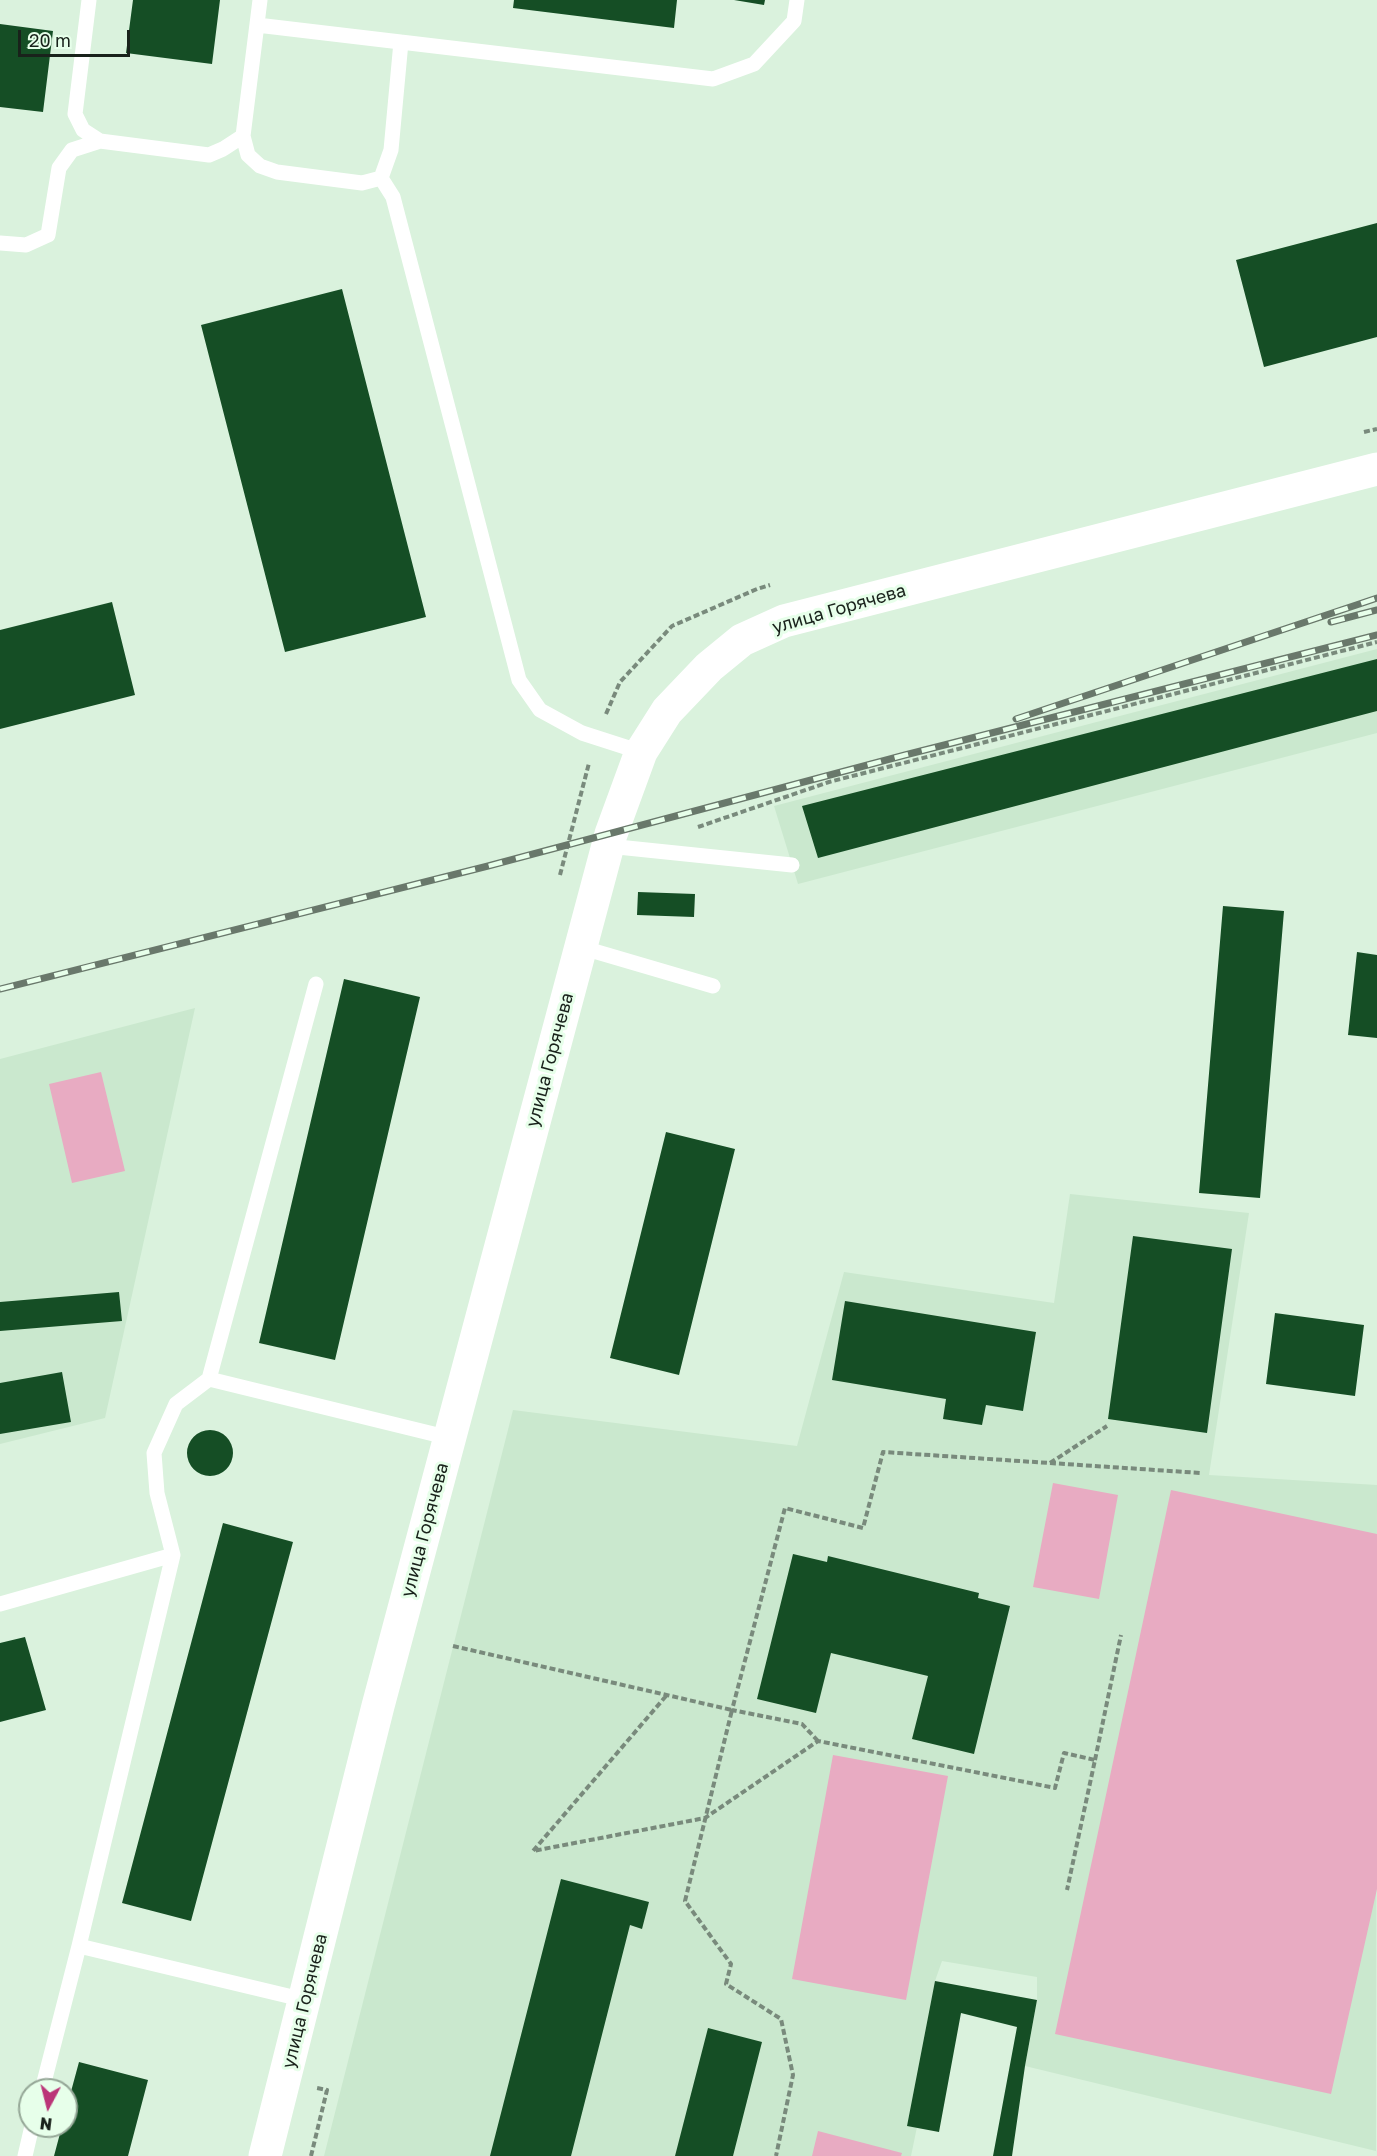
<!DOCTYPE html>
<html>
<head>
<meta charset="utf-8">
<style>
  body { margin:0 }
  #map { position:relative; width:1377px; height:2156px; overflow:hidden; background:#daf2dd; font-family:"Golos Text",sans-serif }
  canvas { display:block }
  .north { position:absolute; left:18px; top:2078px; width:60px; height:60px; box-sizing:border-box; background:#e7ffea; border:2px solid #95a797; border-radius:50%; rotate:187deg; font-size:16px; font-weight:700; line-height:24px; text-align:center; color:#19221b }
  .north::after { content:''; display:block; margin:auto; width:21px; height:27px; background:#bb3578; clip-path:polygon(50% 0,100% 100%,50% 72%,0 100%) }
  .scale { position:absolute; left:18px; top:30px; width:112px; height:27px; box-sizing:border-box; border:3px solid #19221b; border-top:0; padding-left:8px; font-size:18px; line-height:21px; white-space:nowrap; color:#19221b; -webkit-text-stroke:4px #e7ffea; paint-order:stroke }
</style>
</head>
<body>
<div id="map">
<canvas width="1377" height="2156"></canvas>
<div class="north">N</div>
<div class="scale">20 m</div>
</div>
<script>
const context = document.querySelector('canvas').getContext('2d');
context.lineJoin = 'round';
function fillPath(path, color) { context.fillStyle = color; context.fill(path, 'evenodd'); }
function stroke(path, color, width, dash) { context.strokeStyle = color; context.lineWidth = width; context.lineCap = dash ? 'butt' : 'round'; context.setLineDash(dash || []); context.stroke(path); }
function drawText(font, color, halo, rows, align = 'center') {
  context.font = font + ' "Golos Text",sans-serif'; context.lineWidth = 6; context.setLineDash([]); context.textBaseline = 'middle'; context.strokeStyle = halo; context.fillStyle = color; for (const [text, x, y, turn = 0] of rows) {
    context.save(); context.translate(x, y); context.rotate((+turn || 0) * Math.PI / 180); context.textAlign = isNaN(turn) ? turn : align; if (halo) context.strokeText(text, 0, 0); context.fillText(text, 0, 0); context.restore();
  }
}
fillPath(new Path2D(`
  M1377,649V733L798,884L774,806Z
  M195,1008L105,1418L0,1444V1059Z
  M1070,1194L1249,1213L1209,1475L1377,1485L1376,2151L1025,2066L1037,2000V1977L942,1961L935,1981L907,2126L917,2127L911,2156H324L513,1410L797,1446L844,1272L1054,1303Z`), '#cae8ce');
fillPath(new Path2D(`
  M101,1072L125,1171L72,1183L49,1084Z
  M1053,1483L1118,1495L1099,1599L1033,1587Z
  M1171,1490L1377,1534V1889L1331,2094L1055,2034Z
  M833,1755L948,1776L906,2000L792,1979Z
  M818,2131L902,2153L901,2156H812Z`), '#e8abc2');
fillPath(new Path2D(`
  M133,0H220L212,64L126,53Z
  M514,0H677L674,28L513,8Z
  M734,0H765L764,5Z
  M0,24L53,31L43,112L0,107Z
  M1377,223V337L1264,367L1236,260Z
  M342,289L426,617L285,652L201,325Z
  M112,602L135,695L0,729V630Z
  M1377,659V711L818,858L802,806Z
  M638,892L695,894L694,917L637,915Z
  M1223,906L1284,911L1260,1198L1199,1193Z
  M1357,952L1377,955V1038L1348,1035Z
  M344,979L420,997L335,1360L259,1343Z
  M666,1132L735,1149L679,1375L610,1358Z
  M1133,1236L1232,1249L1207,1433L1108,1419Z
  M119,1292L122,1321L0,1331V1302Z
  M845,1301L1036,1332L1023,1411L986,1405L982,1425L943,1419L946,1399L832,1380Z
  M1275,1313L1364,1325L1355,1396L1266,1384Z
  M62,1372L71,1422L0,1434V1383Z
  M187 1453a23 23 0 1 1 46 0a23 23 0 1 1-46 0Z
  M223,1523L293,1542L191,1921L122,1903Z
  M793,1554L827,1562L828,1556L979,1593L978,1598L1010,1606L974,1754L912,1739L928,1676L831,1653L816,1713L757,1699Z
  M25,1637L46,1710L0,1722V1643Z
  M561,1879L649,1902L642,1929L630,1925L571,2156H490Z
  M935,1981L1037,2000L1025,2066L1012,2156H993L1017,2027L961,2013L939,2132L907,2126Z
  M708,2028L762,2042L733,2156H675Z
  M79,2062L148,2080L128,2156H54L62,2126H66V2110Z`), '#154e25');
stroke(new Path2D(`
  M1364,432L1377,429
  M606,714L620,682L672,626L757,589L770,585
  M698,827L829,782L1377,642
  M560,875L589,763
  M1050,1463L1107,1426
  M453,1646L732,1710L685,1901L731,1964L726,1984L781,2019L793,2075L776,2156
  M666,1696L533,1851L705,1818L818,1741L1055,1788L1064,1753L1095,1760L1067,1890
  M818,1741L802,1724L732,1710L785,1508L863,1528L883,1452L1201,1473
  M1095,1760L1121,1635
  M311,2156L327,2090L317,2088`), '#798a7c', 4, [6, 3]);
stroke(new Path2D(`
  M89,0L75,114L83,130L100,141L209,155L223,149L243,136
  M260,0L243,136L248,155L260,166L277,172L362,183L381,178L391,150L401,42
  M257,25L713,79L754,64L794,21L797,0
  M381,178L393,197L519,680L540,710L582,733L641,752
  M0,243L26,245L48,235L59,168L72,150L100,141
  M608,846L792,865
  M580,947L713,986
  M209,1379L316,984
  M173,1555L157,1493L154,1453L176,1404L209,1379L450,1438
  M0,1604L173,1555L79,1946L42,2090
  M79,1946L305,2000
  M25,2156L32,2126`), '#fff', 15);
stroke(new Path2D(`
  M265,2156L378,1706L611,834L641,752L667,711L709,667L742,640L784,621L1377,469`), '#fff', 33);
const rail = new Path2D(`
  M1331,622L1377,610
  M1016,719L1377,598
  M0,989L488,866L905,755L1377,635`);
stroke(rail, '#69786b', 7);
stroke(rail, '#e7ffea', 4.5, [14]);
drawText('18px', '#19221b', '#e7ffea', [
  ["улица Горячева",839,609,-16],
  ["улица Горячева",550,1060,-75],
  ["улица Горячева",425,1530,-75],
  ["улица Горячева",305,2001,-76]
]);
</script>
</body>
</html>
